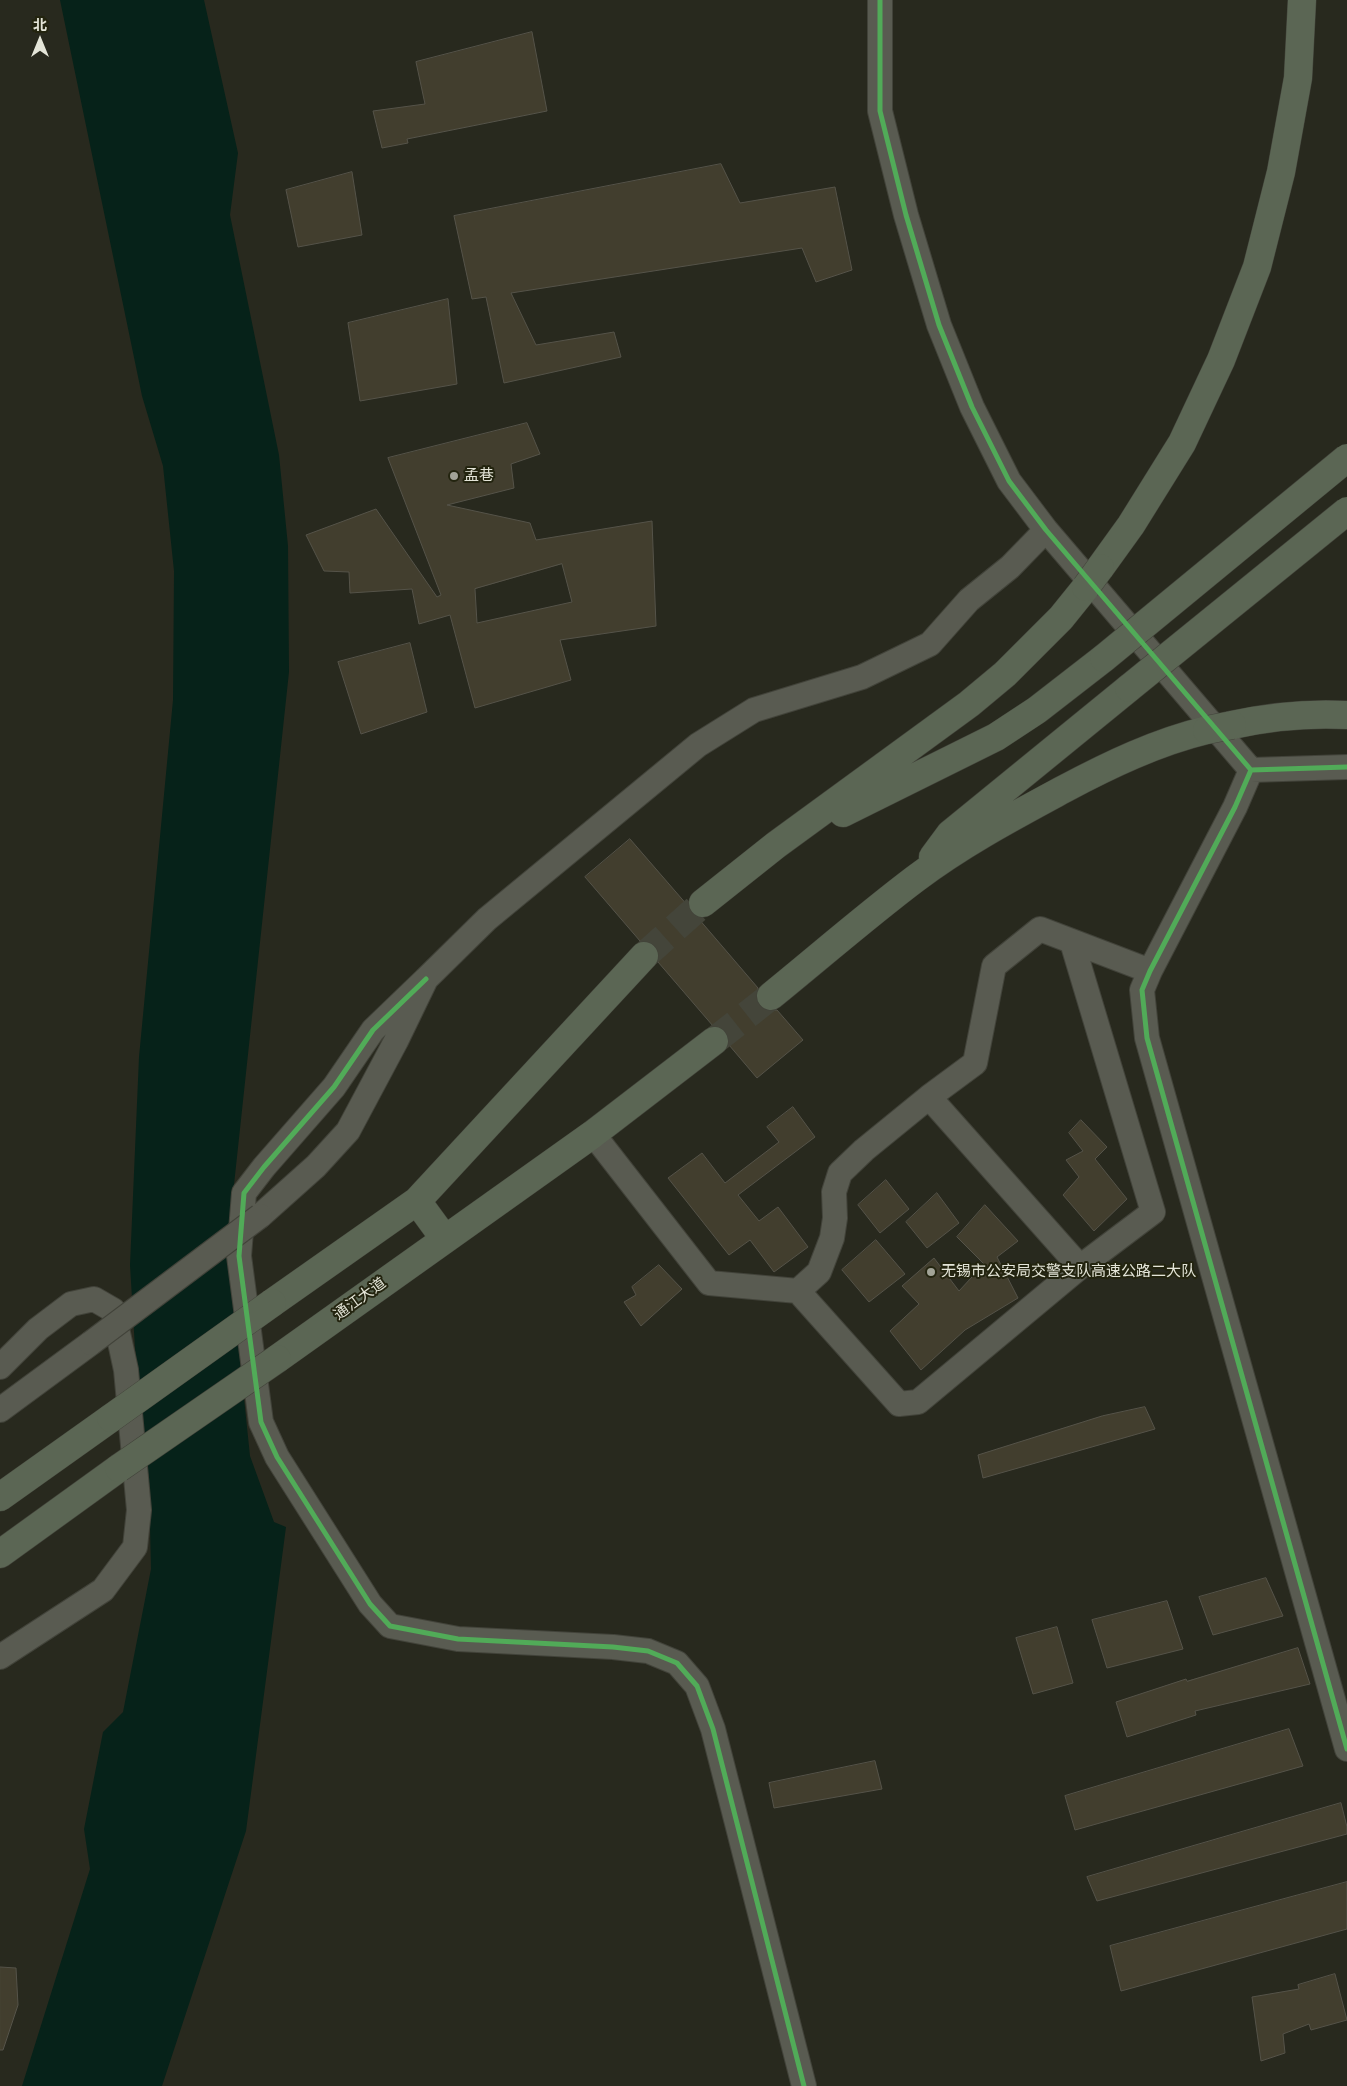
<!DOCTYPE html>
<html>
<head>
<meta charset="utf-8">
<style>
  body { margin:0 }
  #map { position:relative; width:1347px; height:2086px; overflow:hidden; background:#28291e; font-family:"IBM Plex Serif","Noto Sans SC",serif }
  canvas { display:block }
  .north { position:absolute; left:15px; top:15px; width:50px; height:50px; -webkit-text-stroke:4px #23240f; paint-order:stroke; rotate:0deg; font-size:14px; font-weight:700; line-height:20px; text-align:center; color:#e4e5d8 }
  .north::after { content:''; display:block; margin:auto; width:18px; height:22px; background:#e4e5d8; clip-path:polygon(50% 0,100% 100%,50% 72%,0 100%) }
</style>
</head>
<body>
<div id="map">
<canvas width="1347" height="2086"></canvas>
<div class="north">北</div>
</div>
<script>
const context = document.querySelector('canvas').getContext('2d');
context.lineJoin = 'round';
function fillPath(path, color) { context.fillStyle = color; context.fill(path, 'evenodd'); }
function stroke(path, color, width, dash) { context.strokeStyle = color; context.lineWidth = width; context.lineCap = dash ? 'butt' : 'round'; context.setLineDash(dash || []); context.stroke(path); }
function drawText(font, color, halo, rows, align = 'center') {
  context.font = font + ' "IBM Plex Serif","Noto Sans SC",serif'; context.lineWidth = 4; context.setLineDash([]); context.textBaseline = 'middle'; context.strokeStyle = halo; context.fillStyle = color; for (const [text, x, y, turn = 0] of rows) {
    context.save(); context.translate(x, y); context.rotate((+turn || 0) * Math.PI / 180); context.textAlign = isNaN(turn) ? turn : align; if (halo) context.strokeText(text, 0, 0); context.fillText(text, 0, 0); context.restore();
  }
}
fillPath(new Path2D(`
  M60,0H204L238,153L230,215L279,455L288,546L289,672L230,1222L231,1273L250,1456L274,1522L286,1527L246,1831L162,2086H22L90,1869L84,1829L103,1732L123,1712L151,1569L149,1481L135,1348L130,1265L139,1057L173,700L174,571L163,466L142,396Z`), '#062219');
const building = new Path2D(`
  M532,32L547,111L407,139L408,143L382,148L373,111L425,104L416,62Z
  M721,164L740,203L835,187L852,270L816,282L802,248L511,293L536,345L614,332L621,357L504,383L486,297L472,299L454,216Z
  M352,172L362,235L298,247L286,190Z
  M448,299L457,384L360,401L348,323Z
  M527,423L540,454L511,464L514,488L447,505L530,523L536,540L652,521L656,626L560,640L571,680L475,708L450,615L419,624L412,589L350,593L349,572L324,571L306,535L376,509L437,597L441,595L388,458ZM562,564L572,602L477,623L475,589Z
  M410,643L427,712L361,734L338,662Z
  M630,839L688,906L691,913L698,918L758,988L756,998L759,1006L766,1011L777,1010L803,1040L757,1078L729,1045V1038L726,1031L720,1027L713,1026L658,962L659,952L655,945L648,941H640L585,877Z
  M793,1107L815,1137L738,1195L759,1221L778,1207L808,1247L774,1272L750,1240L729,1255L668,1178L702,1153L725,1183L779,1142L767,1127Z
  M1081,1120L1107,1147L1095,1159L1127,1199L1094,1231L1063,1195L1079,1177L1066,1160L1083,1151L1069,1133Z
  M886,1180L909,1209L880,1233L858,1205Z
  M937,1193L959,1223L927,1248L906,1222Z
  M985,1205L1018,1241L997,1257L1018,1298L965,1330L921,1370L890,1331L919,1304L902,1286L934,1258L959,1291L984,1264L957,1237Z
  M876,1240L905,1274L869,1302L842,1270Z
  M659,1265L682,1289L641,1326L624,1302L636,1295L632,1287Z
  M1145,1407L1155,1429L983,1478L978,1455L1102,1416Z
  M1266,1578L1283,1616L1213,1635L1199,1597Z
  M1167,1601L1183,1649L1107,1668L1092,1620Z
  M1057,1627L1073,1683L1033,1694L1016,1638Z
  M1298,1648L1310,1684L1195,1711L1196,1715L1127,1737L1116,1702L1186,1679L1187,1681Z
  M1289,1729L1303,1766L1075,1830L1065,1796Z
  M875,1761L882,1789L774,1808L769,1783Z
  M1341,1803L1347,1827V1834L1097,1901L1087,1877Z
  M1347,1882V1929L1121,1991L1110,1946Z
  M0,1967L16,1968L18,2005L3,2050H0Z
  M1335,1974L1347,2020L1311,2030L1309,2024L1283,2034L1285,2053L1261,2061L1252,1997L1299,1989L1298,1985Z`);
fillPath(building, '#423e2e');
stroke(building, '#555349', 1);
stroke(new Path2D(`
  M644,956L703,903
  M714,1041L771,996`), '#44453a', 28, [28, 14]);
const minor = new Path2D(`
  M880,0V111L906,215L939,325L972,407L1009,481L1046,530L1251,770
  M1347,767L1251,770L1235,807L1150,971L1142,990L1147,1038L1347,1749
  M426,979L373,1030L334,1087L264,1167L244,1193L239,1256L261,1422L277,1457L370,1604L390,1626L458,1639L613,1647L648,1651L677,1663L697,1686L713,1729L804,2086
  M929,1097L1080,1267L1153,1212L1072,942
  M593,1134L709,1283L798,1291L899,1404L918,1402L1080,1267
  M260,1216L316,1166L348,1131L396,1041L426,979L487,919L698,745L754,710L862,677L930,644L969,600L1010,567L1046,530
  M798,1291L819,1272L832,1238L835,1218L834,1192L840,1173L864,1150L929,1097L975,1063L994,966L1040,929L1150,971
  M0,1367L38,1329L71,1304L94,1299L113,1310L126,1370L139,1510L135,1547L103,1590L0,1657
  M0,1410L91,1343`);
const highway = new Path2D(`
  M1100,568L1131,525L1182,443L1221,360L1257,267L1281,172L1298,78L1302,0
  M1232,725C1268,717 1309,713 1347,715
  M843,813L996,737L1037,710L1104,658
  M933,857L950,834L1129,688
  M703,903L776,845L969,704L1005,674L1061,618L1086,587
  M771,996C819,957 866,916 915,879C961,844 1014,816 1064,789C1109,765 1157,742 1207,730
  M417,1201L444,1238
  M272,1303L417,1201L644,956
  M277,1359L593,1134L714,1041
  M0,1497L111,1418
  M0,1554L119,1468`);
stroke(minor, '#42433a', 26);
stroke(highway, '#42433a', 29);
stroke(minor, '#595b51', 24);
stroke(highway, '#5b6654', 28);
const minorBridge = new Path2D(`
  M91,1343L260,1216`);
const highwayBridge = new Path2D(`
  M1086,587L1100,568
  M1104,658L1347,458
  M1129,688L1347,511
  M1207,730L1232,725
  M111,1418L272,1303
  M119,1468L277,1359`);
stroke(minorBridge, '#42433a', 26, []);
stroke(highwayBridge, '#42433a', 29, []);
stroke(minorBridge, '#595b51', 24);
stroke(highwayBridge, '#5b6654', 28);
stroke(new Path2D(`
  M880,0V111L906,215L939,325L972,407L1009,481L1046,530L1251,770
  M1347,767L1251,770L1235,807L1150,971L1142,990L1147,1038L1347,1749
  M426,979L373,1030L334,1087L264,1167L244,1193L239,1256L261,1422L277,1457L370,1604L390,1626L458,1639L613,1647L648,1651L677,1663L697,1686L713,1729L804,2086`), '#51ab58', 5);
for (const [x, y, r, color] of [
  [454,476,5,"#a2a397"],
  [931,1272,5,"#a2a397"]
]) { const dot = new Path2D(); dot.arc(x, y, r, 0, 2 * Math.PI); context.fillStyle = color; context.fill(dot); stroke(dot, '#23240f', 2); }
drawText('15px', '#e4e5d8', '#23240f', [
  ["孟巷",464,476],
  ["无锡市公安局交警支队高速公路二大队",941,1272]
], 'left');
drawText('15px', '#e4e5d8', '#23240f', [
  ["通江大道",360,1299,-36]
]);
</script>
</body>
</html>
